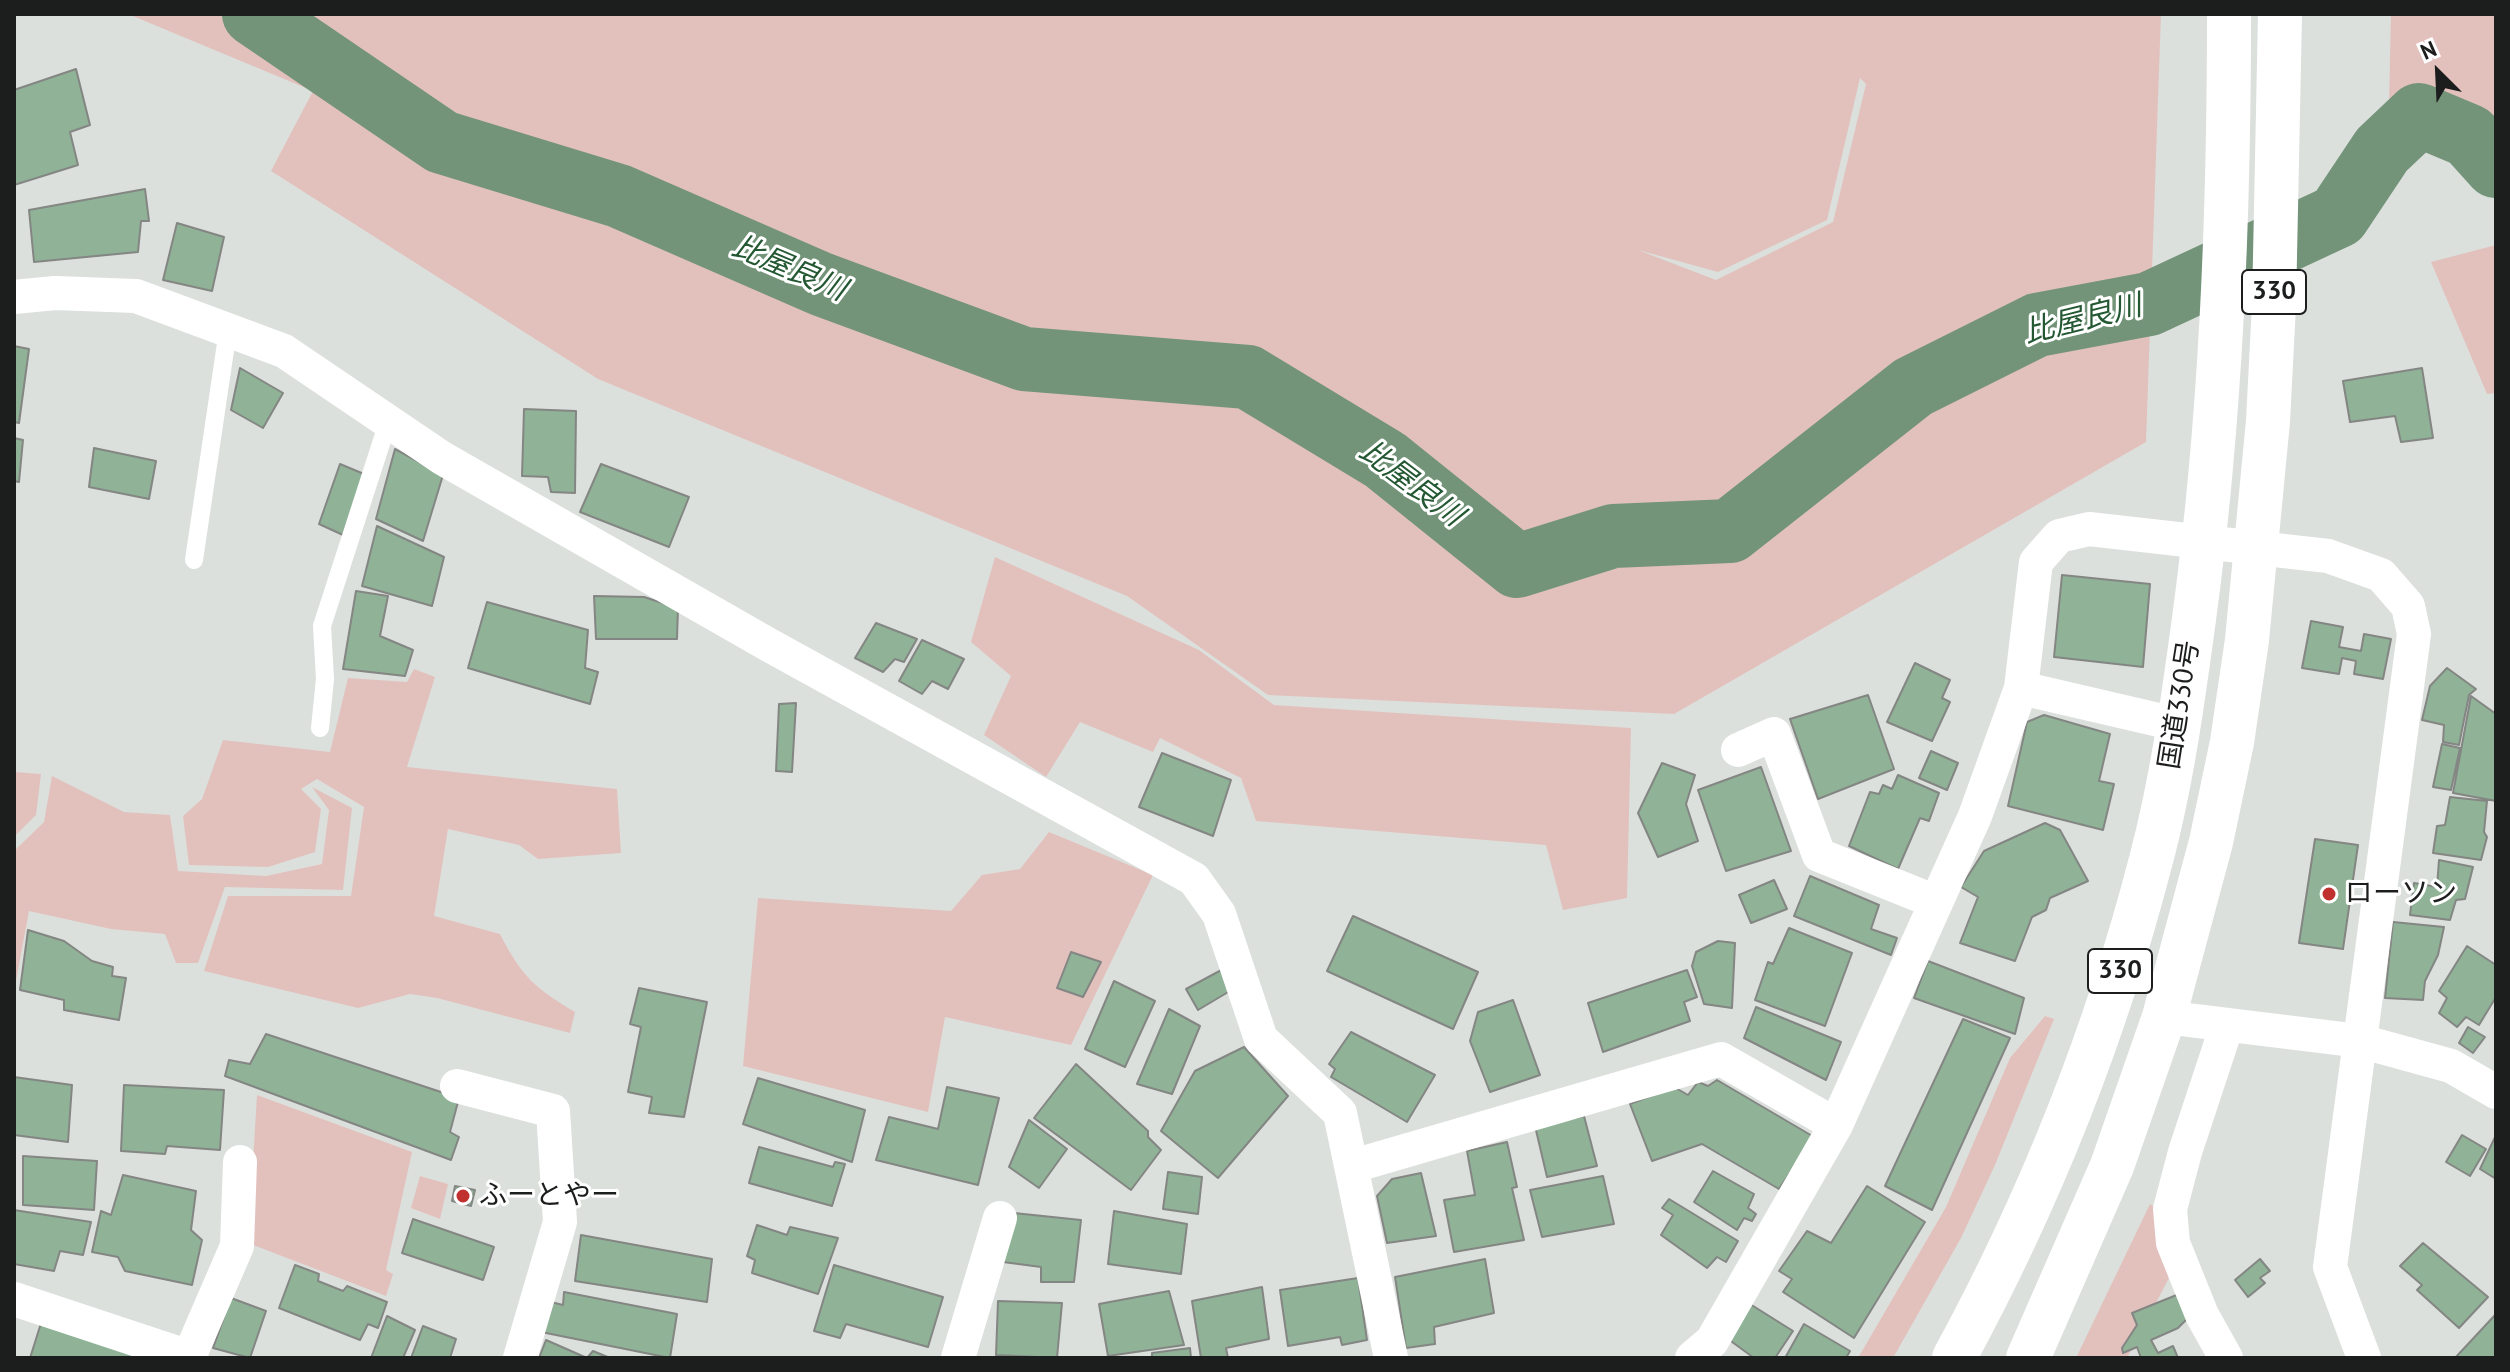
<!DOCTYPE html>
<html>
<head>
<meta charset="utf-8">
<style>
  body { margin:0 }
  #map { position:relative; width:2510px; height:1372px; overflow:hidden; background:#dce0dd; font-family:"PT Sans",sans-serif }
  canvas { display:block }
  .frame { position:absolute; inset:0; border:16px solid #1c1e1d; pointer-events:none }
  .north { position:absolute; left:2398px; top:32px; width:80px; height:80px; -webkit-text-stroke:6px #fff; paint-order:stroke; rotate:336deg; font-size:22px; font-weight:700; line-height:32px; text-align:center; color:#1c1e1d }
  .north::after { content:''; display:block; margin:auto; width:28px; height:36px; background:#1c1e1d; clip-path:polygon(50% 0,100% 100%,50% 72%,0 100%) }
</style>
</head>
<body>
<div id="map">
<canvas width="2510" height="1372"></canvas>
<div class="frame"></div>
<div class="north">N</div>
</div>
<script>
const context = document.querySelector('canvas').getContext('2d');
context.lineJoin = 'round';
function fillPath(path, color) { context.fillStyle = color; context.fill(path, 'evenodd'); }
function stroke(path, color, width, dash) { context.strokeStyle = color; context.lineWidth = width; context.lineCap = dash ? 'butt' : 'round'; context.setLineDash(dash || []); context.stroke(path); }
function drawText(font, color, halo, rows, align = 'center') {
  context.font = font + ' "PT Sans","Noto Sans JP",sans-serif'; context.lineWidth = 6; context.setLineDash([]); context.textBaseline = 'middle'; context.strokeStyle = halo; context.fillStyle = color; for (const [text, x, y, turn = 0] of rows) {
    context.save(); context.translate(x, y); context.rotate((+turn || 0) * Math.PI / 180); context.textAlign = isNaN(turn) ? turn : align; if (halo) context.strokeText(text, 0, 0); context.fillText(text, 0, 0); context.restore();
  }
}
fillPath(new Path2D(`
  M128,14H2161L2146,442L1674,714L1268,695L1127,596L598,379L271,171L313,91ZM1860,78L1866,84L1833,222L1716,280L1638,250L1718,272L1827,220Z
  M2391,14H2496V131L2449,153L2389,103Z
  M2496,245V393L2487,394L2431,262Z
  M995,557L1199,650L1274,705L1631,728L1627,898L1563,910L1546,845L1256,821L1241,778L1160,738L1153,752L1080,722L1046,777L984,735L1011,676L971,642Z
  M414,669L435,677L407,767L617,789L621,853L538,859L519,845L448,829L434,916L500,934C522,977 535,988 575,1012L570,1033L437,998L410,994L358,1008L204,971L228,896H351L364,807L317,779L301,789L321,809L315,852L268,867L189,865L183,816L202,799L223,740L330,752L348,678L407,682Z
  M14,772L41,774L36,815L14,837Z
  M52,776L124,812L170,815L178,871L266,876L322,864L329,810L312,787L352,808L343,890L225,887L198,963H176L165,934L111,929L29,911L14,992V851L44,822Z
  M1049,832L1153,875L1071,1045L945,1017L928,1112L743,1066L758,898L951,911L982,875L1020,869Z
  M2045,1016L2054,1019L1995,1165L1961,1238L1893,1358H1858L1946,1207L2010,1058Z
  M257,1095L412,1152L386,1270L393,1274L386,1296L248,1243Z
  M420,1176L448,1184L440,1219L411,1208Z
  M2150,1204L2159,1210L2170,1276L2127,1358H2076Z`), '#e2c1bd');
stroke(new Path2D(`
  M254,14L442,142L619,196L821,284L1024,359L1248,377L1385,460L1517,566L1613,536L1730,531L1913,387L2037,325L2149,304L2338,216L2382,150L2419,115L2469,136L2496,166`), '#739479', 64);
const building = new Path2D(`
  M76,69L90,125L70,132L78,165L14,185V90Z
  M145,189L149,221H141L138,252L34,262L29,210Z
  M177,223L224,237L212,291L163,280Z
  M14,346L29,349L19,423L14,422Z
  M240,368L283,393L263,428L231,410Z
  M2422,368L2433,438L2401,442L2395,416L2350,422L2343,381Z
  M524,409L576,411L575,493L551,492L548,477L522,476Z
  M14,438L23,440L19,482L14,481Z
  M94,448L156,461L149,499L89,487Z
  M395,449L443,475L423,541L376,519Z
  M340,464L364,474L343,535L319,524Z
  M601,464L689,497L669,547L580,512Z
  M377,526L444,557L432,606L362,586Z
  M2062,575L2150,584L2143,667L2054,657Z
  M356,591L388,596L380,636L413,650L405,676L343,669Z
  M594,596L644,597L678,608L677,639H596Z
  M487,602L588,630L585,668L598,672L590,704L468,668Z
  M2311,621L2343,627L2339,647L2361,651L2364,634L2391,639L2383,679L2354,674L2356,661L2342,658L2339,674L2302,668Z
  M876,623L917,639L904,662L895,659L883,672L855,658Z
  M922,640L964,659L948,689L932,681L922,694L899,681Z
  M1915,663L1950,680L1942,698L1950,702L1932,741L1887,722Z
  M2447,668L2476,689L2469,695L2459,745L2443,742L2444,725L2422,720L2430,686Z
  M1868,695L1894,769L1818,799L1790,719Z
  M2471,696L2496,714V801L2453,793Z
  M796,703L792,772L776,771L779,704Z
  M2044,715L2110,734L2099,781L2114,784L2103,830L2008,806L2027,722Z
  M2442,744L2460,748L2451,790L2433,787Z
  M1931,751L1958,763L1947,790L1919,778Z
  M1162,753L1231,780L1213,836L1139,807Z
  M1662,763L1695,775L1686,804L1698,841L1658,857L1638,813Z
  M1761,767L1791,851L1726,871L1698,790Z
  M1898,775L1939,793L1929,821L1920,818L1898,869L1849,846L1870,792L1879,794L1883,785L1892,789Z
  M2450,797L2487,801L2484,832L2487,837L2481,860L2433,853L2437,826L2445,825Z
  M2045,823L2060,830L2088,881L2050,898L2046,910L2032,917L2015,961L1960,943L1978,897L1961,887L1984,851Z
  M2315,839L2358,845L2343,949L2299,943Z
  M2439,860L2473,867L2465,899L2456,900L2450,920L2410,915L2414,883L2437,887Z
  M1810,876L1879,905L1871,929L1897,938L1891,955L1794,916Z
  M1774,880L1787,909L1751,923L1739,895Z
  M1353,916L1478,972L1453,1029L1327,971Z
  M2393,922L2444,927L2438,955L2425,981L2423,1000L2385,998Z
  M1789,928L1852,953L1825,1026L1755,1000L1768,962L1773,964Z
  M28,930L64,941L92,961L113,967L112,976L126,978L119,1020L64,1010V1000L20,990Z
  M1718,941L1735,943L1732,1008L1704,1004L1692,966L1696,952Z
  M2467,946L2496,965V997L2479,1025L2466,1017L2457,1027L2439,1013L2447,998L2439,991Z
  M1071,952L1101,962L1083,997L1057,988Z
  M1928,961L2024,998L2015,1034L1914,998Z
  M1227,967L1235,988L1198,1010L1186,989Z
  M1687,970L1697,997L1684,1002L1690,1021L1603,1052L1588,1003Z
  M1114,981L1155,1001L1125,1067L1085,1049Z
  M639,988L707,1002L684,1117L649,1113L652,1097L628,1092L641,1027L630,1024Z
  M1513,1000L1540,1075L1490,1092L1470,1041L1478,1012Z
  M1756,1007L1841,1042L1826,1080L1744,1038Z
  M1169,1009L1200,1026L1172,1094L1137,1084Z
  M1963,1019L2010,1038L1932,1210L1885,1186Z
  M2468,1027L2485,1037L2473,1053L2459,1043Z
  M1351,1032L1435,1075L1407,1122L1331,1077L1335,1069L1329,1064Z
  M266,1034L459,1098L450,1132L459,1137L451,1160L225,1076L229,1060L250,1064Z
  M1244,1047L1288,1096L1218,1178L1161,1131L1195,1071Z
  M1076,1064L1148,1131V1137L1161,1150L1131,1190L1034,1118Z
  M14,1077L72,1085L68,1142L14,1135Z
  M758,1078L865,1110L852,1162L743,1124Z
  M1717,1080L1814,1137L1779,1189L1702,1144L1652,1161L1630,1104L1674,1087L1688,1095L1698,1082L1708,1086Z
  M124,1085L224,1090L220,1150L167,1146L165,1154L121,1151Z
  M947,1087L999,1098L978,1185L876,1160L889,1117L938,1129Z
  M1584,1116L1597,1166L1547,1177L1535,1126Z
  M1029,1120L1067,1149L1039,1188L1009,1167Z
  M2462,1135L2486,1149L2470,1176L2446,1162Z
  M2496,1135V1179L2480,1169Z
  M1507,1142L1517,1187L1512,1188L1524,1240L1454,1252L1444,1200L1475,1195L1467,1151Z
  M759,1147L833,1167L835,1162L845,1164L832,1206L749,1183Z
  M23,1156L97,1161L94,1210L23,1205Z
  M1713,1171L1754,1194L1748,1208L1756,1214L1752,1221L1744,1218L1737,1230L1694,1202Z
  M1168,1172L1202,1177L1198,1214L1163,1209Z
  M1421,1173L1436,1236L1387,1243L1377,1196L1392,1179Z
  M123,1175L196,1191L191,1230L202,1240L192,1285L125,1271L118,1257L92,1252L101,1211L111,1215Z
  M1603,1176L1614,1224L1542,1237L1530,1190Z
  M455,1186L475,1190L471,1206L452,1201Z
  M1867,1186L1925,1222L1854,1338L1783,1292L1792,1279L1779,1271L1807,1231L1831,1243Z
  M1669,1199L1738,1241L1726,1262L1717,1257L1707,1268L1661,1235L1673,1215L1662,1208Z
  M14,1210L91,1222L83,1255L60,1251L54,1271L14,1264Z
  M1114,1211L1187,1224L1181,1274L1108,1264Z
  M1014,1213L1081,1220L1074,1282H1041V1267L1003,1262Z
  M413,1219L494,1247L483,1280L402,1253Z
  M757,1225L787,1235L790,1227L838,1238L818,1294L752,1273L755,1260L747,1256Z
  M581,1235L712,1259L707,1302L575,1281Z
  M2423,1243L2488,1297L2459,1328L2417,1290L2422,1285L2400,1266Z
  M1485,1259L1494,1313L1434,1327L1435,1344L1406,1348L1395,1277Z
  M2260,1259L2270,1271L2260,1278L2265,1283L2248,1297L2235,1280Z
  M295,1265L319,1274L318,1281L343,1291L347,1286L387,1302L378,1328L368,1324L360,1340L279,1308Z
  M834,1265L943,1297L928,1347L846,1324L840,1338L814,1331Z
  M1358,1278L1367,1340L1342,1345L1340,1337L1288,1346L1280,1290Z
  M1262,1287L1269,1339L1226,1348L1228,1358H1201L1192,1301Z
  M1169,1291L1184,1345L1108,1356L1099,1304Z
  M564,1292L677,1314L670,1358L541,1332L547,1301L563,1305Z
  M2184,1292L2192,1314L2178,1328L2151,1340L2158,1353L2173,1346L2178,1358H2141L2137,1347L2123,1353L2122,1348L2137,1325L2132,1313Z
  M231,1298L266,1311L250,1358L213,1348Z
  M998,1301L1062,1303L1057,1358L996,1355Z
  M1750,1304L1793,1331L1775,1358H1754L1728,1339Z
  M2496,1314V1358H2455Z
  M387,1316L415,1330L403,1358H371Z
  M42,1320L161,1358H30Z
  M1804,1324L1850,1351L1846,1358H1785Z
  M423,1326L456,1339L450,1358H411Z
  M546,1340L587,1358L593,1351L610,1358H539Z
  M1190,1348L1191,1358H1152V1353Z`);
fillPath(building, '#90b297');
stroke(building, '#838683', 2);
stroke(new Path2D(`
  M194,560L228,330
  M320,728L325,679L322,626L388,422`), '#fff', 18);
stroke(new Path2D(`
  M14,297L55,293L136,296L284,351L442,458L769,645L1194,879L1219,914L1261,1039L1340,1113L1391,1358
  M2021,688L2180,725
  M1738,750L1774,734L1819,855L1936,902
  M2164,1017L2360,1041L2451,1066L2496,1092
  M457,1086L553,1111L560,1222L520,1358
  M1353,1166L1721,1059L1836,1125
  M14,1299L192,1358
  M189,1357L237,1246L240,1162
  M958,1358L1000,1218
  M1692,1358L1712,1341L1836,1125L1975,816L2021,688L2036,562L2059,536L2089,529L2328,556L2381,575L2408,606L2414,634L2330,1267L2364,1358
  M2226,1358L2202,1315L2173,1243L2170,1209L2185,1152L2227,1025`), '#fff', 34);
stroke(new Path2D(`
  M1954,1358C2040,1200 2106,1034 2151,860C2172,781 2183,700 2194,619C2221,419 2229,217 2229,14
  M2028,1358L2112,1166L2164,1017L2211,842L2232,742L2247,640L2268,421L2274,305L2280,14`), '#fff', 44);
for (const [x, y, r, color] of [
  [2329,894,8,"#bf302f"],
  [463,1196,8,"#bf302f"]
]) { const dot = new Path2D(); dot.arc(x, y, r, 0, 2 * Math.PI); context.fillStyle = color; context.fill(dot); stroke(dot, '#fff', 3); }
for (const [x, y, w] of [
  [2274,292,64],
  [2120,971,64]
]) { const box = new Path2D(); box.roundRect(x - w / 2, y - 22, w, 44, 6); context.fillStyle = '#fff'; context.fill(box); stroke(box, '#1c1e1d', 2); }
drawText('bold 26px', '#1c1e1d', null, [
  ["330",2274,292],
  ["330",2120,971]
]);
drawText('28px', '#1c1e1d', '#fff', [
  ["国道330号",2180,705,-81]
]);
drawText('28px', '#1c1e1d', '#fff', [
  ["ローソン",2345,894],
  ["ふーとやー",479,1196]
], 'left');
drawText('italic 30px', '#235832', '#fff', [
  ["比屋良川",789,269,23],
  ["比屋良川",2083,320,-14],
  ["比屋良川",1411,484,37]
]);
</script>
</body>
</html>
